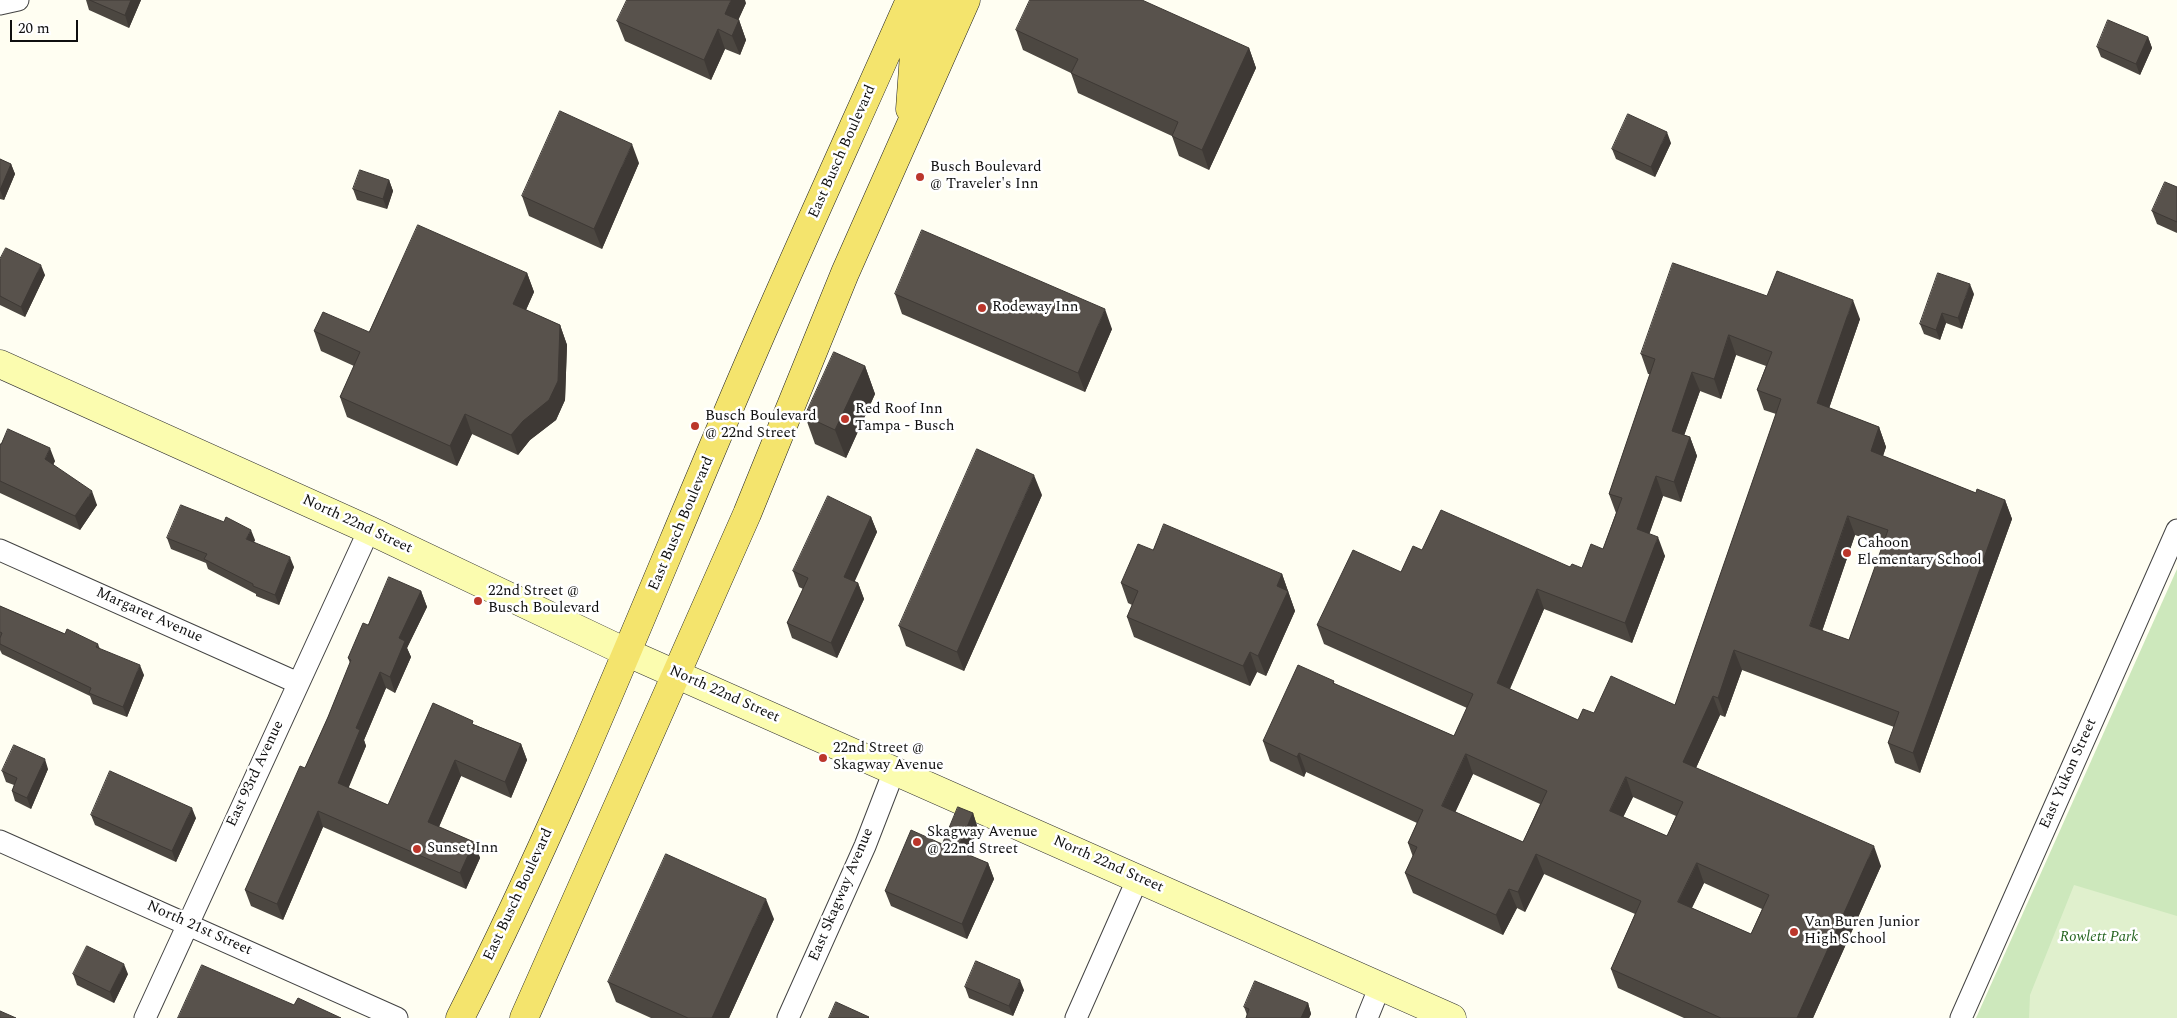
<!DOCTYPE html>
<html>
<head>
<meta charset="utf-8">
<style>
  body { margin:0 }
  #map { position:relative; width:2177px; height:1018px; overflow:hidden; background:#fffef2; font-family:Spectral,serif }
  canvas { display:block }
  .scale { position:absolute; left:10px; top:20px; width:68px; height:22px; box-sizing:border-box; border:2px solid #0f0f0f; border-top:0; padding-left:6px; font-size:15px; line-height:18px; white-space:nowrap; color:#0f0f0f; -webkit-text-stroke:4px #fff; paint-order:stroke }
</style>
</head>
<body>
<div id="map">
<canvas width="2177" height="1018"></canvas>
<div class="scale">20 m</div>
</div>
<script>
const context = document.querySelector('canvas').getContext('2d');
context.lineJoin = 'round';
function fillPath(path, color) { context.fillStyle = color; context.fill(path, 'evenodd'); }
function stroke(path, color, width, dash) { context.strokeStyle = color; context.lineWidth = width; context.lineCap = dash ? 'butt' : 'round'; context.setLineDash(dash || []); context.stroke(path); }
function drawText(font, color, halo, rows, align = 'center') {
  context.font = font + ' Spectral,serif'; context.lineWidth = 5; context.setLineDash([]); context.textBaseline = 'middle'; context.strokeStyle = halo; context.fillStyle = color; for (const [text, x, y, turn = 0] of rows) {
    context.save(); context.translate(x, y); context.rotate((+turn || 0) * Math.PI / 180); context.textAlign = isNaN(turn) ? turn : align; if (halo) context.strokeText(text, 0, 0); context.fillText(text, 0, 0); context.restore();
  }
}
fillPath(new Path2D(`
  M2177,569V1018H1976Z`), '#cde8bc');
fillPath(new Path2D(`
  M2074,885L2177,916V1018H2029L2030,995Z`), '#e0f0cd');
const street = new Path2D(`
  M0,4L18,0
  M0,550L298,683
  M0,841L397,1018
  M145,1018L369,530
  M788,1018L865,846L894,771
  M1076,1018L1138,878
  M1367,1018L1380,986
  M1961,1018L2177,530`);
const secondary = new Path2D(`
  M0,364L369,530L628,653L1452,1018`);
const primary = new Path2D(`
  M910,109L914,54L938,0
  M460,1018C570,802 657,575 753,353C804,235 858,118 910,0
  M524,1018L747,514L845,273L966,0`);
stroke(street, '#424242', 23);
stroke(secondary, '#313131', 29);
stroke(primary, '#202020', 29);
stroke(street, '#fff', 21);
stroke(secondary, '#fbfcaf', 28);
stroke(primary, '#f4e46d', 28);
fillPath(new Path2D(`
  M86,0H141L129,28L89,10Z
  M746,3L738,20H739L746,40L740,55L725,49L711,80L625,41L617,21Z
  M1016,30L1249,48L1256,68L1209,170L1179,156L1172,136L1078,93L1071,73L1023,50Z
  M2148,37L2152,48L2140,75L2101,57L2097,47Z
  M1671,143L1655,177L1616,159L1612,149Z
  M0,159L11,164L15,174L4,200L0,199Z
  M639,163L602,249L529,216L522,196Z
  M389,180L393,191L387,209L357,200L353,189Z
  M2177,187V233L2157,224L2152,211Z
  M0,259L45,275L25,317L0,305Z
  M527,273L534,292L526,310L560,325L567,345L565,400L556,420L530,440L518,455L472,434L457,466L347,417L340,397L354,366L321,351L314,331L369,332Z
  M895,294L1112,329L1085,392L902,314Z
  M1974,294L1962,329L1946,323L1940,340L1924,334L1920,324Z
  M1767,296L1860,319L1829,408L1879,427L1886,447L1883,456L1976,493L2005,500L2012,519L1920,773L1895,763L1888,743L1894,727L1742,670L1725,717L1720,715L1696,768L1881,866L1813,1018H1684L1618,988L1611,969L1635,914L1544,874L1525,912L1517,908L1503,935L1413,893L1405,873L1413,857L1408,843L1417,823L1306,772L1304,777L1270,761L1263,741L1334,681V684L1454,736L1467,708L1324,644L1317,625L1401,572L1422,550L1582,568L1603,549L1616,513L1609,494L1650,374H1648L1641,354ZM1736,355L1766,366L1757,390L1764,410L1776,414L1675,705L1594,713L1578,720L1510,689L1544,609L1632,643L1665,556L1649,534L1663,496L1681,502L1697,456L1690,437L1684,435L1700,391L1721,399ZM1855,535L1883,545L1849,640L1822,631ZM1473,774L1540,804L1523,842L1455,812ZM1633,797L1676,816L1667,836L1623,817ZM1704,883L1762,909L1751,934L1692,908Z
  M865,366L875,394L846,458L815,444L805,416Z
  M0,444L55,461L53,464L97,505L80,530L0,493Z
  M1042,495L964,671L906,646L899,626Z
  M871,517L877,532L854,581L858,583L864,599L837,658L792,638L787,623L803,589L799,587L793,571Z
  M167,538L255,540L254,542L294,567L279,605L256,596V594L208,569L206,563L171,549Z
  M1153,550L1282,574L1295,611L1266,676L1257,672L1250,686L1134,637L1127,617L1132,605L1128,603L1121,583Z
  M421,591L427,607L407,648L411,657L395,693L386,688L364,740L366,746L348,788L388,805L475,725L521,744L527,760L511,798L461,776L439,827L474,842L480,858L466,889L323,827L283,920L251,906L245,890L305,768L328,717L350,663L348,658L368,625Z
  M0,606L65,634L98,644L100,649L144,675L127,717L93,704L90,696L2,654L0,650Z
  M48,769L31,809L15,801L12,791L14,785L6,782L2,771Z
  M973,813L978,829L968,855L988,863L994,879L967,939L891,906L885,891L942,844Z
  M91,815L196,818L176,862L95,825Z
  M774,919L729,1018H651L616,1002L608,982Z
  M73,974H128L114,1003L77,985Z
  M965,987L1024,990L1013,1016L969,998Z
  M1308,1003L1311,1014L1309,1018H1246L1247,1015L1244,1007Z`), '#4c4741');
fillPath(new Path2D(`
  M131,0H141L129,28L125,15Z
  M731,0H745L746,3L732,34L725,14Z
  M739,20L746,40L740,55L732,36Z
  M718,29L725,49L711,80L704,60Z
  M2148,37L2152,48L2140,75L2136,64Z
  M1249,48L1256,68L1209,170L1202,150Z
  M1667,132L1671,143L1655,177L1651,167Z
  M632,144L639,163L602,249L594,229Z
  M11,164L15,174L4,200L0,190Z
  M389,180L393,191L387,209L383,199Z
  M41,265L45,275L25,317L21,307Z
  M527,273L534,292L520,323L513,304Z
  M1970,284L1974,294L1962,329L1958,318Z
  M1853,300L1860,319L1824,423L1817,403Z
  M1105,309L1112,329L1085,392L1078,373Z
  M1942,313L1946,323L1940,340L1936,330Z
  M560,325L567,345L565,400L556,420L530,440L518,455L511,435Z
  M1729,335L1736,355L1721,399L1714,379Z
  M865,366L875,394L846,458L835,430Z
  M1692,372L1700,391L1679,450L1672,431Z
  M465,414L472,434L457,466L450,446Z
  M1879,427L1886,447L1878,470L1871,451Z
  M1690,437L1697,456L1681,502L1674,482Z
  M50,448L55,461L50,472L45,459Z
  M1034,475L1042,495L964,671L957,652Z
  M1656,476L1663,496L1644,549L1637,529Z
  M92,491L97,505L80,530L75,516Z
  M2005,500L2012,519L1920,773L1913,753Z
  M1848,516L1855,535L1817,646L1810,626Z
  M871,517L877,532L850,592L844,577Z
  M251,530L255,540L250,550L246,539Z
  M1658,537L1665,556L1632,643L1625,623Z
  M290,557L294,567L279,605L275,595Z
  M1282,574L1295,611L1266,676L1258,656L1277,586Z
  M858,583L864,599L837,658L831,643Z
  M1537,589L1544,609L1504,702L1497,683Z
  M421,591L427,607L407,648L411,657L395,693L390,677L399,638Z
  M1734,650L1742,670L1725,717L1718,698Z
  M1250,652L1257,672L1250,686L1243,666Z
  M140,665L144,675L127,717L123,707Z
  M380,672L386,688L364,740L366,746L344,799L338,783L356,728Z
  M1713,696L1720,715L1690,781L1683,762Z
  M521,744L527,760L511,798L505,782Z
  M1299,753L1306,772L1304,777L1297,757Z
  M1466,754L1473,774L1449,826L1442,806Z
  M45,759L48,769L31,809L27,798Z
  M455,760L461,776L434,838L428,822Z
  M1626,777L1633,797L1617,830L1610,811Z
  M192,808L196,818L176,862L172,851Z
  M318,811L323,827L283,920L277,904Z
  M973,813L978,829L963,866L957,850Z
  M474,842L480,858L466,889L460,873Z
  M1874,846L1881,866L1813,1018H1797Z
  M1536,854L1544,874L1525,912L1518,892Z
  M988,863L994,879L967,939L962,924Z
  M1697,863L1704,883L1685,921L1678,902Z
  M1509,889L1517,908L1503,935L1496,915Z
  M766,899L774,919L729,1018H712Z
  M124,964L128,974L114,1003L110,992Z
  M1020,980L1024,990L1013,1016L1009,1006Z
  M1308,1003L1311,1014L1309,1018H1301Z`), '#3e3935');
const building = new Path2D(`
  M90,0H131L125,15Z
  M627,0H731L725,14L739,20L732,36L718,29L704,60L617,21Z
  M1030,0H1142L1249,48L1202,150L1172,136L1178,122L1071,73L1078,59L1016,30Z
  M2108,20L2148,37L2136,64L2097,47Z
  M560,111L632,144L594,229L522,196Z
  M1628,114L1667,132L1651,167L1612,149Z
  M0,159L11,164L0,190Z
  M360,170L389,180L383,199L353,189Z
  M2165,182L2177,187V222L2152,211Z
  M418,225L527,273L513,304L560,325L558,381L549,400L523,421L511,435L465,414L450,446L340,397L360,352L314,331L323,312L369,332Z
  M922,230L1105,309L1078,373L895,294Z
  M6,248L41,265L21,307L0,296V259Z
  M1673,263L1767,296L1777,271L1853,300L1817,403L1879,427L1871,451L1976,493L1977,489L2005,500L1913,753L1888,743L1899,712L1734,650L1718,698L1713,696L1683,762L1874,846L1797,1018H1721L1611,969L1641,901L1536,854L1518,892L1509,889L1496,915L1405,873L1417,847L1408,843L1423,810L1299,753L1297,757L1263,741L1298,665L1334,681L1333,683L1454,736L1473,694L1317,625L1353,550L1401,572L1413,546L1422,550L1441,510L1570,567L1572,564L1582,568L1591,544L1603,549L1622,498L1609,494L1655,359L1641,354ZM1729,335L1772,352L1757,390L1781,399L1675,705L1611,676L1594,713L1583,709L1578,720L1497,683L1537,589L1625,623L1658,537L1637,529L1656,476L1674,482L1690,437L1672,431L1692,372L1714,379ZM1848,516L1888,530L1849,640L1810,626ZM1466,754L1547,791L1523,842L1442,806ZM1626,777L1683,802L1667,836L1610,811ZM1697,863L1769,895L1751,934L1678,902Z
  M1938,273L1970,284L1958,318L1942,313L1936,330L1920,324Z
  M834,352L865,366L835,430L805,416Z
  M8,429L50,448L45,459L92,491L75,516L0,481V444H1Z
  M977,449L1034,475L957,652L899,626Z
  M828,496L871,517L844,577L858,583L831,643L787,623L808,578L793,571Z
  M181,505L224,522L226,517L251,530L246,539L290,557L275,595L253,586V584L204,559L207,554L167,538Z
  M1164,524L1282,574L1277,586L1288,591L1258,656L1250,652L1243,666L1127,617L1138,591L1121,583L1138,544L1153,550Z
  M389,577L421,591L399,638L405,641L390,677L380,672L356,728L360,730L338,783L388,805L433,703L473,721L472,724L521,744L505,782L455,760L428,822L474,842L460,873L318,811L277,904L245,890L300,766L305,768L328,717L351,660L348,658L363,623L368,625Z
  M0,606L65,634L67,629L98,644L96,647L140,665L123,707L89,693L91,688L0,644V638L2,633L0,632Z
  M14,745L45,759L27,798L12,791L17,778L2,771Z
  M110,771L192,808L172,851L91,815Z
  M958,807L973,813L957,850L988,863L962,924L885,891L911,830L942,844Z
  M666,854L766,899L712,1018H688L608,982Z
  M87,946L124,964L110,992L73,974Z
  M976,961L1020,980L1009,1006L965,987Z
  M202,965L294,1005L298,998L341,1018H178Z
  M1255,981L1308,1003L1301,1018H1246L1249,1009L1244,1007Z
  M836,1002L869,1017L868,1018H829Z
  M0,1011L16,1018H0Z`);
fillPath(building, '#58524c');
stroke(building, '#3e3935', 1);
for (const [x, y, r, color] of [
  [920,177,5,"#bb362b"],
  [982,308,5,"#bb362b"],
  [845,419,5,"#bb362b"],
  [695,426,5,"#bb362b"],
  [1847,553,5,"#bb362b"],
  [478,601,5,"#bb362b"],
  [823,758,5,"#bb362b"],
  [917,842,5,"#bb362b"],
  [417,849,5,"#bb362b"],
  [1794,932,5,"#bb362b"]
]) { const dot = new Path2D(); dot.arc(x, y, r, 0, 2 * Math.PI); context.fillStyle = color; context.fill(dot); stroke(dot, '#fff', 2); }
drawText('15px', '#0f0f0f', '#fff', [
  ["East Busch Boulevard",843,152,-66],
  ["East Busch Boulevard",682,524,-67],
  ["North 22nd Street",357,525,25],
  ["Margaret Avenue",149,616,24],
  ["North 22nd Street",724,695,24],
  ["East 93rd Avenue",256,774,-65],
  ["East Yukon Street",2069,774,-66],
  ["North 22nd Street",1108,865,24],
  ["East Busch Boulevard",519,895,-65],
  ["East Skagway Avenue",842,895,-67],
  ["North 21st Street",199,929,24]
]);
drawText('15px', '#0f0f0f', '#fff', [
  ["Busch Boulevard",930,168],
  ["@ Traveler's Inn",930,185],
  ["Rodeway Inn",992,308],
  ["Red Roof Inn",855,410],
  ["Tampa - Busch",855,427],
  ["Busch Boulevard",705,417],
  ["@ 22nd Street",705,434],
  ["Cahoon",1857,544],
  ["Elementary School",1857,561],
  ["22nd Street @",488,592],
  ["Busch Boulevard",488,609],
  ["22nd Street @",833,749],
  ["Skagway Avenue",833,766],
  ["Skagway Avenue",927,833],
  ["@ 22nd Street",927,850],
  ["Sunset Inn",427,849],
  ["Van Buren Junior",1804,923],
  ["High School",1804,940]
], 'left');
drawText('italic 15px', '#266521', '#fff', [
  ["Rowlett Park",2099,938]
]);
</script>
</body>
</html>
